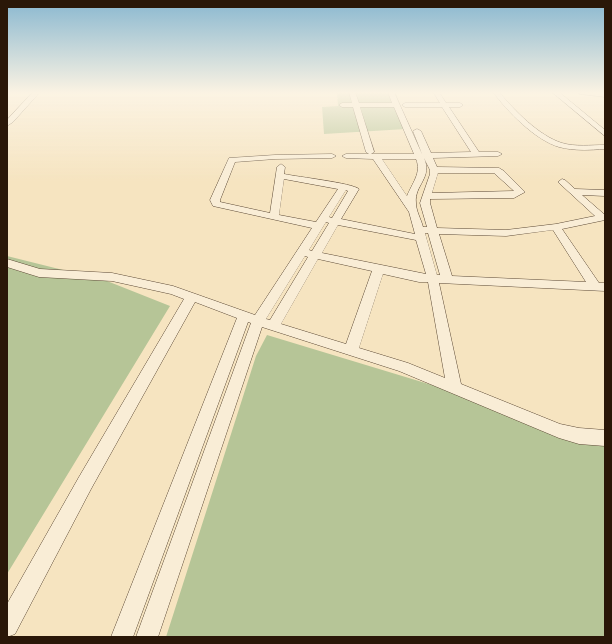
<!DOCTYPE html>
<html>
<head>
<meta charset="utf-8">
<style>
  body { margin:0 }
  #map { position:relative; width:612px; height:644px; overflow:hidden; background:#f6e4c0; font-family:"Libre Caslon Text",serif }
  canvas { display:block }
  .frame { position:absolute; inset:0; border:8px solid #2a1708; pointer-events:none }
</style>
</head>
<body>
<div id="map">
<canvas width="612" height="644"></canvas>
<div class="frame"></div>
</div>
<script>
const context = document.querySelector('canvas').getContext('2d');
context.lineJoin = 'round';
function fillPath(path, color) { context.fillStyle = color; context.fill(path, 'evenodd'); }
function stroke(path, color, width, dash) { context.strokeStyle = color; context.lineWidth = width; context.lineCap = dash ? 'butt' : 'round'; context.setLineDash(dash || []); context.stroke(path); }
fillPath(new Path2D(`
  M337,92H396L406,129L324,134L322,107L338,106Z
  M7,256L107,281L170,306L7,574Z
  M267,335L455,392L557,433L605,435V637H166L256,356Z`), '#b6c597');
const minor = new Path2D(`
  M33,92H40L13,122L7,126V120Z
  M349,92H355L359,103H392L388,92H394L422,154L413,131L417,129L421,131L431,153L471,152L442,107H405L402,105L405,103H440L433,92H439L446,103H460L463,105L460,107H449L479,152H498L502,154L498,156L433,158L437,167L499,168L504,171L525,192L514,198L430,199V203L437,228L506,230L556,224L595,216L558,182L562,179L565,180L575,189L605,190V196L582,195L605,215V220L562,229L599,283H605V291L439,283L461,384L560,424L579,428L605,430V446L579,444L559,438L399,371L262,327L158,637H136L251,323L248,322L133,637H111L237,318L195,302L91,489L15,634L7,637V604L79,477L184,299L171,294L112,281L39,277L7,267V259L40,269L112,273L173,286L255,315L312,228L213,206L210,200L229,158L275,155L332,154L336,156L332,158L275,159L235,162L220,200V202L270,213L277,167L281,164L285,167L284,174C298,177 352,183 359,189L341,219L415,234L409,212L373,159L346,158L342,156L346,154H369L366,152L353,107H342L339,105L342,103H352ZM360,107H394L414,154H371L374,152ZM424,158L430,170V174L420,203L427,227H423C421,219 416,211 416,203C414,185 433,178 424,158ZM382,159H416C422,173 412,183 407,196ZM438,173H494L514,191L432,193ZM284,179L338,189L316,222L279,215ZM346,190L348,191L332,218L329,217ZM326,222L329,223L312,251L309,250ZM338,225L416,240L426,274L322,253ZM553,230L586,282L452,276L439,234L506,236ZM425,233H428L440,275H437ZM305,256L308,257L270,320L266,319ZM318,259L372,271L346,344L281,324ZM383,274L419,282H428L445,378L408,363L359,348Z
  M493,92H499C514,110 539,136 562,143C575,147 591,145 605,145V149C590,150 574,151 559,147C535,140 507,111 493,92Z
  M552,92H559L605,130V136Z
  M577,92L605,93V97L580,94Z`);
stroke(minor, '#5d4a36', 1);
fillPath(minor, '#f9edd6');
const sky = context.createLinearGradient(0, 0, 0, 182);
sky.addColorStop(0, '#8ab8d0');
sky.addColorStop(0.51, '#fbf3e3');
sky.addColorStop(1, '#fbf3e300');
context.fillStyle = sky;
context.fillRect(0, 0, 612, 182);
</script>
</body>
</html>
